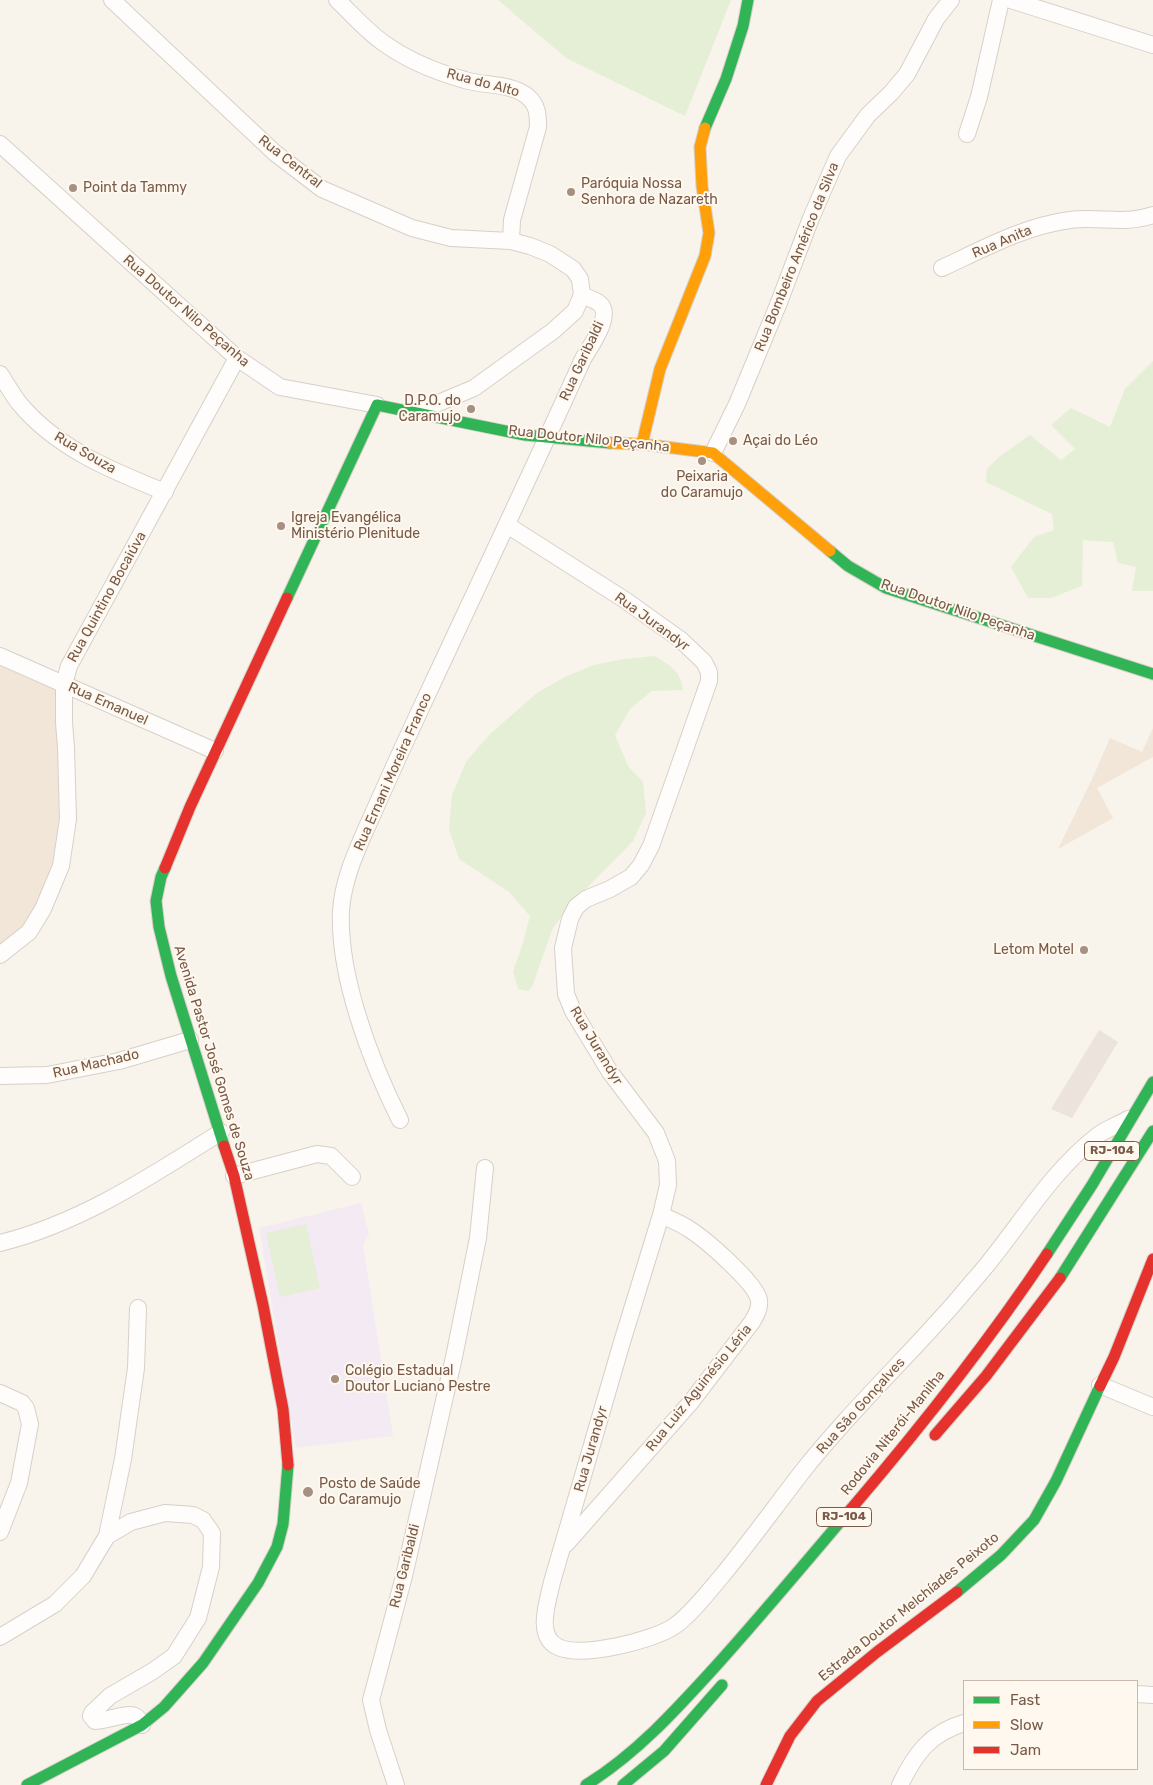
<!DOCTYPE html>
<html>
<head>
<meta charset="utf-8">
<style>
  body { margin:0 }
  #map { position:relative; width:1153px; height:1785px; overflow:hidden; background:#f8f3eb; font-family:Rubik,sans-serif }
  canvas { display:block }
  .legend { position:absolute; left:963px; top:1680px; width:175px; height:90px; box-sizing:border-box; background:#fff8ee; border:1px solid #c9b9ac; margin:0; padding:6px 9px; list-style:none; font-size:15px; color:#785a49 }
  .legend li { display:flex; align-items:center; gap:10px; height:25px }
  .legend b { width:25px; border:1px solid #c9b9ac }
</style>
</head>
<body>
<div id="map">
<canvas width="1153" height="1785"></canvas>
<ul class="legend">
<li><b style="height:6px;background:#30b455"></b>Fast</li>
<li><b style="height:6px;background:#ff9f0a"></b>Slow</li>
<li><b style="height:6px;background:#e5322d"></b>Jam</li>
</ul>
</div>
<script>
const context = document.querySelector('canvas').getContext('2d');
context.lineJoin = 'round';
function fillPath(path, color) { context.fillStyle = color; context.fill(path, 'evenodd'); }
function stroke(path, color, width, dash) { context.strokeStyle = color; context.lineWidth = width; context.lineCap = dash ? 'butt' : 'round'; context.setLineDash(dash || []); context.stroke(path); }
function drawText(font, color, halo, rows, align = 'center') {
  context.font = font + ' Rubik,sans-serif'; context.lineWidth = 4; context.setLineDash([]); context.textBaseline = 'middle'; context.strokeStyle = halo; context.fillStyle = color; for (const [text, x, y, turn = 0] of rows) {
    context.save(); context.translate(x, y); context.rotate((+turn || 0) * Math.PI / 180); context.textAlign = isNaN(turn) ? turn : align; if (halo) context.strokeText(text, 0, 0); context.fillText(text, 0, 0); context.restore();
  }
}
fillPath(new Path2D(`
  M0,654L55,677L67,809L53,878L29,925L0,950Z
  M1153,728V757L1097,788L1113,818L1058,849L1094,775L1110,738L1142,752Z`), '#f1e6d8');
fillPath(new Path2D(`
  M1099,1030L1118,1042L1072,1118L1051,1109Z`), '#ebe3dc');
fillPath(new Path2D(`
  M361,1203L369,1234L363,1245L393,1436L296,1448L259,1228Z`), '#f4eaf3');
fillPath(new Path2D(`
  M498,0H731L685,116L566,58Z
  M1153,361V591H1132L1136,567L1118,563L1113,542L1083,540L1082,586L1051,598H1028L1011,567L1034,537L1054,530L1052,514L986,482L987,469L999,457L1030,435L1061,460L1075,449L1051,425L1071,408L1110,427L1125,389Z
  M655,656C671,667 680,669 683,690L652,691L630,709L615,735L628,766L643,782L646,813L633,841L569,906L552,930L532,987L528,991L518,989L513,971L522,946L530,916L509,892L459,859L449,829L452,795L466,762L490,734L537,693L565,677L594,665L624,659Z
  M306,1224L320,1288L280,1297L266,1233Z`), '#e4efd6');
const street = new Path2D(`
  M112,0L275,153L322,189L412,228L451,238L511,241L530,246L550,254L573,269L580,279L582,295L575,311L553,331L474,388L417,412
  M337,0C352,14 367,32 385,44C409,61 436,72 465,80C484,86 511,83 527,96C538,105 538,115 538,127L512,220L511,241
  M1011,0L1153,45
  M967,134L979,97L1001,0
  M0,144L237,358L280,387L377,405
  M942,268C983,249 1024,226 1070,220C1098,216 1125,225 1153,215
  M0,374C6,383 12,394 19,403C56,448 112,471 165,492
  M713,453L737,404L778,305L811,218L838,156L868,115L891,93L907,74L936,19L951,0
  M507,525L625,600L681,640L704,662L709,672V681L651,846L641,865L631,877L610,889L586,899L576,907L570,919L563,948L566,994L573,1011L610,1072L656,1133L667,1161L668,1185L661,1215L622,1342L552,1582C548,1601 535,1636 558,1647C582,1658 651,1641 673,1627C689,1617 709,1591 721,1577C749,1543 775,1507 802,1472C850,1411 907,1358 958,1299C967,1288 977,1277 986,1266C1022,1222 1052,1171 1097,1136C1106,1129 1118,1125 1128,1119
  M0,656L215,751
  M0,955L29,932L43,909L61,866L68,819L66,748L64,722V684L69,666L237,358
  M0,1076L47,1075L119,1061L190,1040
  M400,1120C371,1062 338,976 341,911C343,876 361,841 375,809C390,775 405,742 421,708C475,592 530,476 583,359C589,348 613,316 600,304C596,300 588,298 582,295
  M234,1176L317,1154L331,1156L352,1177
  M0,1243C81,1223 151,1176 221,1132
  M1100,1385L1153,1407
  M0,1393L22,1403L26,1408L30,1424L19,1483L0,1532
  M107,1536L123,1459L136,1368L138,1308
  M566,1544L691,1402L752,1322C756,1315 760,1309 759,1300C756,1283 705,1239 689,1229C680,1223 670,1219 661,1215
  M0,1637L55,1604L83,1576L107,1536L131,1522L165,1513L193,1515L203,1520L212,1533L211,1567L198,1618L174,1656L153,1671L110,1696L92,1713L91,1716L95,1721C105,1721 128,1712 135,1716C139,1718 140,1722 142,1725
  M1137,1694L1153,1695
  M396,1785L378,1730L371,1700L404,1576L454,1357L478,1238L485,1168
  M900,1785C915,1754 930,1733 964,1723`);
const fast = new Path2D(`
  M705,128L726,79L743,26L748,0
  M830,551L848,566L886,588L1153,674
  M287,598L377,405L525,435L610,443
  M165,868L161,877L156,901L159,927L171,976L224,1146
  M1047,1254L1092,1185L1153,1082
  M1060,1278L1153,1131
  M957,1592L1001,1555L1034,1520L1056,1481L1100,1386
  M27,1785L142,1725L164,1707L203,1663L258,1583L277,1547L283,1524L288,1465
  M586,1785C636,1754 675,1711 715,1667C761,1616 806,1562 851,1509
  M623,1785L664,1751L722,1685`);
const slow = new Path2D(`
  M610,443L642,444L713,453L830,551
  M642,444L660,369L705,256L709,233L702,186L700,147L705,128`);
const jam = new Path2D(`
  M165,868L190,807L287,598
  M224,1146L234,1176L263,1305L283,1409L288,1465
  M1100,1386L1114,1357L1153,1259
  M935,1435L986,1376L1060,1278
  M851,1509C921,1427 987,1344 1047,1254
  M766,1785L790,1736L817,1701L877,1652L957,1592`);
stroke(street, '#d7d0c9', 18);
stroke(fast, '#d7cfc8', 13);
stroke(slow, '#d7cfc8', 13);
stroke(jam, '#d7cfc8', 13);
stroke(street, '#fefdfc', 16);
stroke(fast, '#30b455', 11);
stroke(slow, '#ff9f0a', 11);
stroke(jam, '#e5322d', 11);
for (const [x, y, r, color] of [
  [73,188,5,"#a59082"],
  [571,192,5,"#a59082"],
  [471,409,5,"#a59082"],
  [733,441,5,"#a59082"],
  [702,461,5,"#a59082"],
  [281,526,5,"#a59082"],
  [1084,950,5,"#a59082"],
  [335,1379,5,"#a59082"],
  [308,1492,6,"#a59082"]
]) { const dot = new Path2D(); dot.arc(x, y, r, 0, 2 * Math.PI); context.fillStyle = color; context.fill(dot); stroke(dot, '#fff8ee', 2); }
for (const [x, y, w] of [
  [1112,1151,55],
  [844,1517,55]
]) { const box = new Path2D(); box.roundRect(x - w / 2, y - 9.5, w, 19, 4); context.fillStyle = '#fff8ee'; context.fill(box); stroke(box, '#785a49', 1); }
drawText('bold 12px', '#785a49', null, [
  ["RJ-104",1112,1151],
  ["RJ-104",844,1517]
]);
drawText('14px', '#785a49', '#fff8ee', [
  ["Rua do Alto",483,83,15],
  ["Rua Central",290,162,38],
  ["Rua Anita",1002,242,-23],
  ["Rua Bombeiro Américo da Silva",797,257,-68],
  ["Rua Doutor Nilo Peçanha",186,311,41],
  ["Rua Garibaldi",582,361,-65],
  ["Rua Doutor Nilo Peçanha",589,439,6],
  ["Rua Souza",85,453,30],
  ["Rua Quintino Bocaiúva",107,597,-61],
  ["Rua Doutor Nilo Peçanha",958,610,19],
  ["Rua Jurandyr",652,622,36],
  ["Rua Emanuel",108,704,24],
  ["Rua Ernani Moreira Franco",393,772,-66],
  ["Rua Jurandyr",596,1046,59],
  ["Avenida Pastor José Gomes de Souza",214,1063,73],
  ["Rua Machado",96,1064,-13],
  ["Rua Luiz Aguinésio Léria",699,1388,-51],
  ["Rua São Gonçalves",861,1406,-48],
  ["Rodovia Niterói-Manilha",893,1433,-51],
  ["Rua Jurandyr",591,1449,-74],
  ["Rua Garibaldi",405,1566,-76],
  ["Estrada Doutor Melchíades Peixoto",909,1607,-39]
]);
drawText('14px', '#785a49', '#fff8ee', [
  ["Paróquia Nossa",581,184],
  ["Senhora de Nazareth",581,200],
  ["Point da Tammy",83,188],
  ["D.P.O. do",461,401,"right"],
  ["Caramujo",461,417,"right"],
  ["Açai do Léo",743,441],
  ["Peixaria",702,477,"center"],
  ["do Caramujo",702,493,"center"],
  ["Igreja Evangélica",291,518],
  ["Ministério Plenitude",291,534],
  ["Letom Motel",1074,950,"right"],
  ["Colégio Estadual",345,1371],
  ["Doutor Luciano Pestre",345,1387],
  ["Posto de Saúde",319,1484],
  ["do Caramujo",319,1500]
], 'left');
</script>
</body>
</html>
